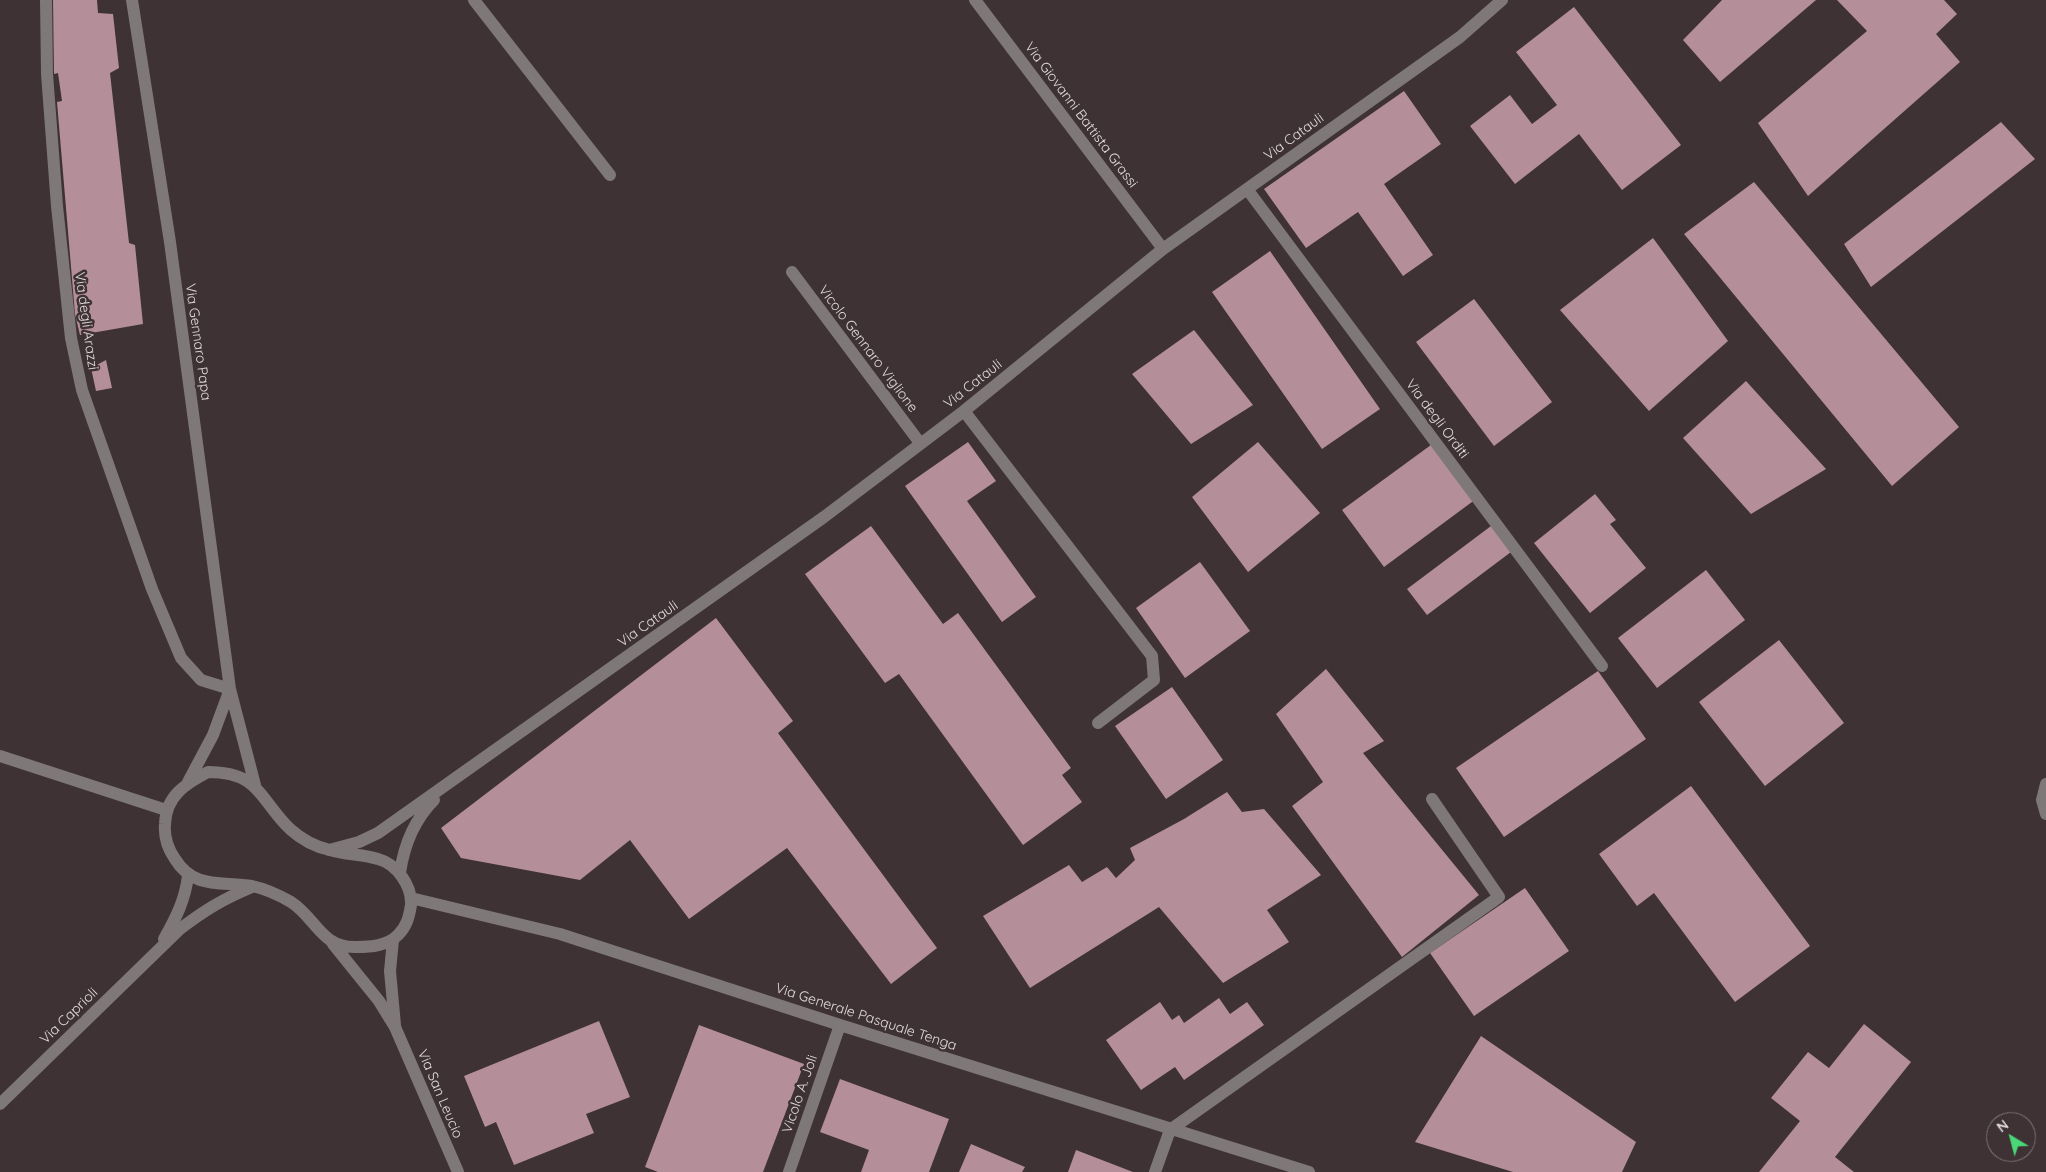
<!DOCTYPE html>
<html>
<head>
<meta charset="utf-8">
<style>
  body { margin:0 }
  #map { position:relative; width:2046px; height:1172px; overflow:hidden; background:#3e3235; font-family:Quicksand,sans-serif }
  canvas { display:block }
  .north { position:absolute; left:1986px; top:1112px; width:50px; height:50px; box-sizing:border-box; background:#3e3235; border:1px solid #7f7577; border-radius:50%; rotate:323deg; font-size:14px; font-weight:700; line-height:20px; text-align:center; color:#e0d9db }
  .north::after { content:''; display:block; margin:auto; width:18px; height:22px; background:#4ad778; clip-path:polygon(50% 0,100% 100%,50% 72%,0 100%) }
</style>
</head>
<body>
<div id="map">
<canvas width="2046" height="1172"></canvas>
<div class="north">N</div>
</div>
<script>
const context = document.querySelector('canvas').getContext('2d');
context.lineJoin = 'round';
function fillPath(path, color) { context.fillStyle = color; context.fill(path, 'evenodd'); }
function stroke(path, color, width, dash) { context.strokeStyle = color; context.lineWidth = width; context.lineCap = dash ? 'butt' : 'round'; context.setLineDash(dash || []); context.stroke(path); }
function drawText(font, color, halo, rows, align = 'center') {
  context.font = font + ' Quicksand,sans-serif'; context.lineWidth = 5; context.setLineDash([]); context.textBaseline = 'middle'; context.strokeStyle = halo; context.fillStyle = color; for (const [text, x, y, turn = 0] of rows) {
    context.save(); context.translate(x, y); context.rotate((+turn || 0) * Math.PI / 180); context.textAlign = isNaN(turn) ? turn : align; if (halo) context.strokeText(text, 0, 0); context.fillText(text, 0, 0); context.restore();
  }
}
fillPath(new Path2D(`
  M53,0H97L98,13L113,14L119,68L110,73L129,243L135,245L143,324L80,335L75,314L57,102L62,101L58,73L54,74Z
  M1722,0H1816L1720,82L1683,40Z
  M1837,0H1944L1957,14L1936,34L1960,62L1808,196L1758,123L1867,31Z
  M1574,7L1681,145L1622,190L1579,134L1515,184L1470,126L1510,95L1532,124L1557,105L1516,52Z
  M1404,91L1441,144L1384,184L1433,255L1403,276L1358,212L1306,248L1264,189Z
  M2001,122L2035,159L1871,287L1844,244Z
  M1754,182L1959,427L1892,486L1684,234Z
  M1653,238L1728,341L1649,411L1560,310Z
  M1270,251L1380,409L1322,449L1212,292Z
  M1474,299L1552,402L1494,446L1416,342Z
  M1194,330L1253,405L1191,444L1132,374Z
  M106,360L112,388L96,391L91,368Z
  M1746,381L1826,469L1751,514L1683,438Z
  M968,442L996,481L967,501L1036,597L1002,622L905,486Z
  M1258,442L1320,513L1248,572L1192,497Z
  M1435,442L1476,499L1384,567L1342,510Z
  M1595,494L1616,520L1610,524L1646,568L1590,613L1534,543Z
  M871,526L943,624L958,613L1071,768L1062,775L1082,802L1023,845L899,674L885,683L805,574Z
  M1491,526L1511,552L1427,615L1407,589Z
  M1200,562L1250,631L1185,678L1136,608Z
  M1706,570L1745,620L1657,688L1618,638Z
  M716,618L793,721L778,733L937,948L891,984L787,848L689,919L630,840L580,880L461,858L441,828Z
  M1779,640L1844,723L1765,786L1699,702Z
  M1326,669L1384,741L1363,753L1479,895L1402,957L1292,806L1323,782L1276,714Z
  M1598,671L1646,739L1504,837L1456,768Z
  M1172,687L1223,760L1166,799L1115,726Z
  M1691,786L1810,946L1735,1002L1654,893L1637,906L1599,854Z
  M1227,792L1242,812L1264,809L1321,875L1267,910L1289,942L1223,983L1159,907L1030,988L983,916L1069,865L1082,882L1107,867L1116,878L1135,860L1130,848L1184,819Z
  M1525,888L1569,951L1474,1016L1430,953Z
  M1219,998L1230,1014L1247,1002L1264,1025L1184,1080L1175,1067L1141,1090L1106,1040L1160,1002L1172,1020L1179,1015L1184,1023Z
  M599,1021L630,1097L586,1114L594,1133L514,1165L496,1122L485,1127L464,1076Z
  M1864,1024L1911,1062L1835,1157L1854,1172H1759L1800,1121L1771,1098L1808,1052L1829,1068Z
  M699,1025L804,1064L763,1172H658L645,1167Z
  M1481,1036L1636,1142L1622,1172H1513L1415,1142Z
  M840,1079L949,1119L929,1172H861L869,1150L820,1132Z
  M971,1144L1025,1167L1022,1172H959Z
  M1076,1150L1133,1172H1068Z`), '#b48e98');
stroke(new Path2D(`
  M46,0L47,74L57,206L71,338L82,390L152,589L181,658L201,680L230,689
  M132,0L170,242L230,689L255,785
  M474,0L610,175
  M975,0L1163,249
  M1247,189L1602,666
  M792,272L920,443
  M964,411L1152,656L1154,680L1098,723
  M0,756L166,810
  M208,772C260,772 259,799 290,829C301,839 316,847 330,850C346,855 363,854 378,859C397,864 412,886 411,905C409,917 407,926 398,935C387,946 371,947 356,947C321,948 316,918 291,902C279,895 266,889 252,886C222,881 194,890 175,859C168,849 164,836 165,824C166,796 185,784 208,772Z
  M188,782L213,735L230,689
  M2046,784L2042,800L2046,814
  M329,850L359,842L378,833L824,517L964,411L1163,249L1460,37L1502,0
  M400,873C404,845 414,820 434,800
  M411,898L560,934L840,1025L1309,1172
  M164,939C176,918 185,900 188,876
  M393,940L390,971L395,1025
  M333,944L379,1001L395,1027L458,1172
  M0,1104L180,929C205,910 223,899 252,887
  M789,1172L840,1025
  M1155,1172L1170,1130L1499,897L1432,799`), '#7e7879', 12);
drawText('14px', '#e0d9db', '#3e3235', [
  ["Via Giovanni Battista Grassi",1081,115,53],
  ["Via Catauli",1294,137,-36],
  ["Via degli Arazzi",86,321,82],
  ["Via Gennaro Papa",198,342,82],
  ["Vicolo Gennaro Viglione",868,349,53],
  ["Via Catauli",973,384,-38],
  ["Via degli Orditi",1437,419,53],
  ["Via Catauli",648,624,-35],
  ["Via Caprioli",69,1016,-44],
  ["Via Generale Pasquale Tenga",866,1017,18],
  ["Via San Leucio",440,1094,67],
  ["Vicolo A. Joli",800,1094,-71]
]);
</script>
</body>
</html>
